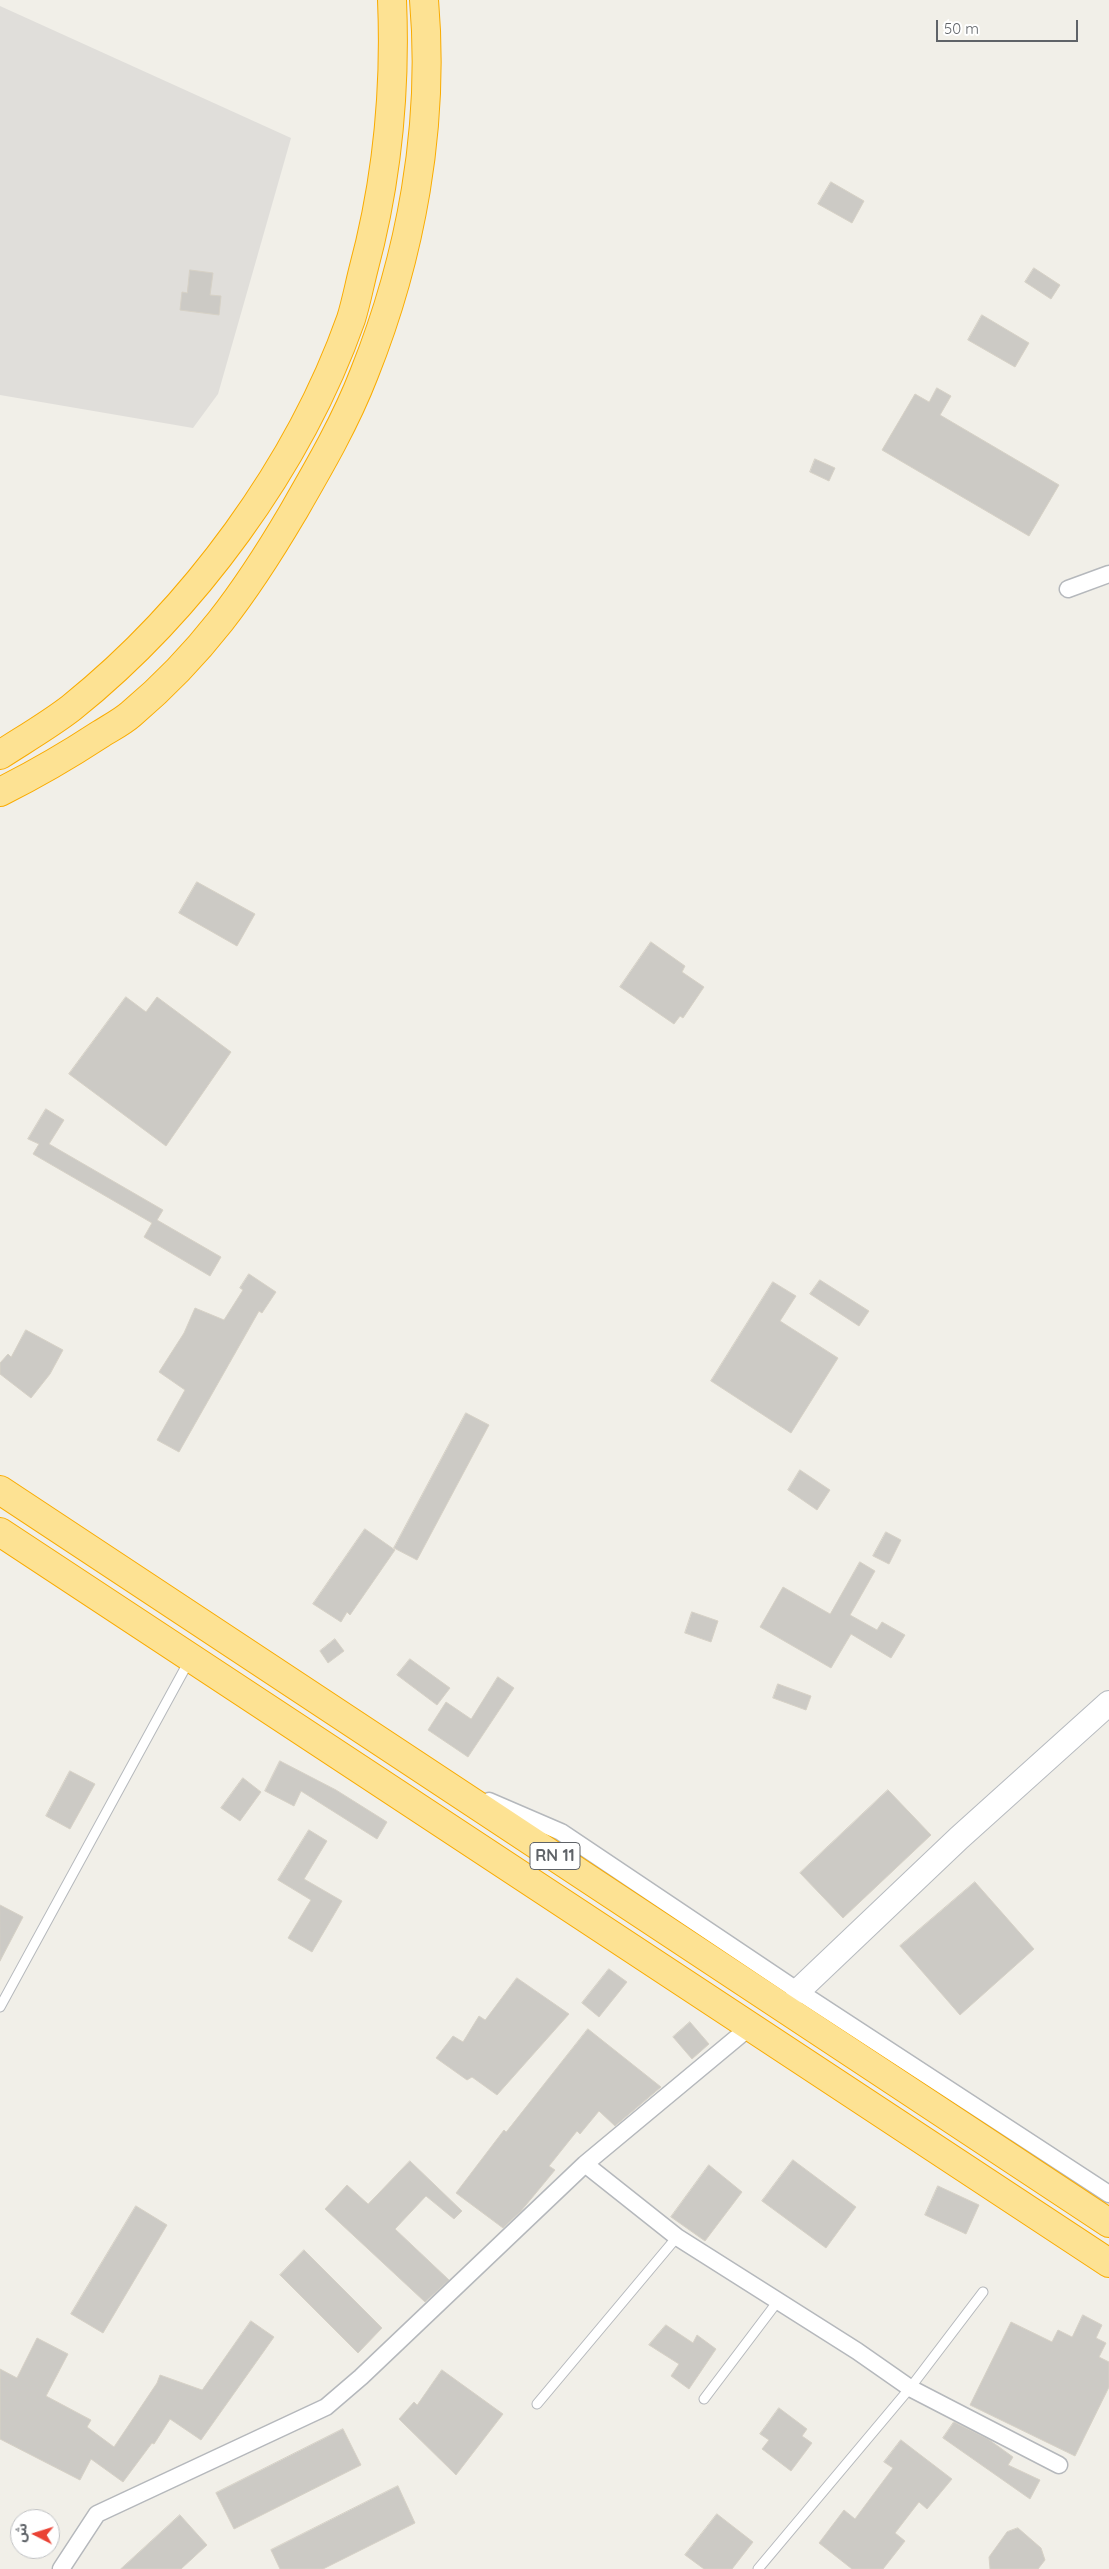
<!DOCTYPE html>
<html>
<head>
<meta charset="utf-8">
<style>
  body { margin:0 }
  #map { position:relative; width:1109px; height:2569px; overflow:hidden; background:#f1efe8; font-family:Quicksand,"Noto Sans Arabic",sans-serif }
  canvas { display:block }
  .north { position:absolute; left:10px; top:2509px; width:50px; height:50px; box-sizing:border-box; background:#fff; border:1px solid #bfc1c3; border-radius:50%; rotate:275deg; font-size:14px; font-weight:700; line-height:20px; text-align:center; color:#5f6368 }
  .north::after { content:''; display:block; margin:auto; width:18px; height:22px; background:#ea4335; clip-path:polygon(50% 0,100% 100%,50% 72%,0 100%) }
  .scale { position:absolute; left:936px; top:20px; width:142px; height:22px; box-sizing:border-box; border:2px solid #5f6368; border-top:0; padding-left:6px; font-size:15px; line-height:18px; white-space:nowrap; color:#5f6368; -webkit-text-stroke:4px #fff; paint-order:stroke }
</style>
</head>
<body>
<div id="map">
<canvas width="1109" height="2569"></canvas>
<div class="north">ش</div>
<div class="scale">50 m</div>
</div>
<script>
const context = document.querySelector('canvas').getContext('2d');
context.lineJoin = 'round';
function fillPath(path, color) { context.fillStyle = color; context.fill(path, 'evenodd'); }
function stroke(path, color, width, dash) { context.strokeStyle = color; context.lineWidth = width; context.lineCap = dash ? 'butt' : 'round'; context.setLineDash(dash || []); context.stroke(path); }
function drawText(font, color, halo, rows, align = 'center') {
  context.font = font + ' Quicksand,sans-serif'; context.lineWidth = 4; context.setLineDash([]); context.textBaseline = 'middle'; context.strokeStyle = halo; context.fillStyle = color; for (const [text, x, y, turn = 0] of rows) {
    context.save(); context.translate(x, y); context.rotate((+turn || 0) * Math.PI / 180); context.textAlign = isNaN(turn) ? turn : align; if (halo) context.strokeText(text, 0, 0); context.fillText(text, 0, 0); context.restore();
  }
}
fillPath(new Path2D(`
  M0,6L291,138L218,394L193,428L0,395Z`), '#e0deda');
const building = new Path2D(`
  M831,182L864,201L852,223L818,204Z
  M1034,268L1060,285L1051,299L1025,282Z
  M190,270L213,273L210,295L221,296L219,315L180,310L182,292L187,293Z
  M982,315L1029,343L1015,367L968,340Z
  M937,388L951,396L940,415L1059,485L1029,536L882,450L915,394L929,402Z
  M815,459L835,468L829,481L810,472Z
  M197,882L255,914L237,946L179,913Z
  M651,942L685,966L682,972L704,987L683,1018L680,1016L674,1024L620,987Z
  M126,997L146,1012L157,997L231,1052L166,1146L69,1074Z
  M46,1109L64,1120L49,1144L163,1210L157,1220L221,1257L210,1276L144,1237L152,1223L33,1154L39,1144L28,1139Z
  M249,1274L276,1292L262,1313L259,1311L179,1452L157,1440L185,1390L159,1372L184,1333L195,1308L224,1320L243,1290L240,1288Z
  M820,1280L869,1311L859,1326L810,1294Z
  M773,1282L796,1296L780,1321L838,1358L791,1433L711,1381Z
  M26,1330L63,1350L50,1374L31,1398L0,1374V1363L8,1354L11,1357Z
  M466,1413L489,1425L417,1560L394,1548Z
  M800,1470L830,1490L817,1510L788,1490Z
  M365,1529L395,1550L350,1615L347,1612L341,1622L313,1604Z
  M886,1532L901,1540L889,1564L873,1556Z
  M860,1562L875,1571L850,1615L877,1630L882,1622L905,1635L891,1658L851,1634L831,1668L760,1627L783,1587L830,1614Z
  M692,1612L718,1621L711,1642L685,1633Z
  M335,1639L344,1651L328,1663L320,1651Z
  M410,1659L450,1688L437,1705L397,1675Z
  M498,1677L514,1688L468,1757L428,1730L446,1702L471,1719Z
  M778,1684L811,1696L806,1710L773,1698Z
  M280,1761L336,1790L387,1822L377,1839L301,1791L294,1806L265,1791Z
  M70,1771L95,1784L70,1829L46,1816Z
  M243,1778L261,1792L240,1821L221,1808Z
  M888,1790L931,1835L843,1918L800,1873Z
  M309,1830L327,1841L304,1879L342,1901L312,1952L288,1938L311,1900L278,1880Z
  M975,1882L1034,1949L960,2015L900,1946Z
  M0,1905L23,1917L0,1961Z
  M609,1969L627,1982L599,2017L582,2003Z
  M517,1978L569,2014L497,2095L472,2077L467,2080L436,2058L453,2036L463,2042L479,2016L485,2020Z
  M690,2022L709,2044L692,2059L673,2037Z
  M588,2029L661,2087L615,2126L599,2111L580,2134L577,2131L549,2166L555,2170L521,2211L503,2228L456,2193L504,2130L506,2132Z
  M793,2160L856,2207L826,2248L762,2201Z
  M410,2161L462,2211L454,2219L426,2196L395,2229L449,2280L425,2302L325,2209L347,2185L368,2204Z
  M709,2165L742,2192L705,2241L671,2217Z
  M938,2186L979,2205L966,2234L925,2215Z
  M136,2206L167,2225L103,2333L71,2314Z
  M304,2250L382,2328L358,2353L280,2275Z
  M1083,2315L1102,2325L1096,2338L1106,2343L1099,2357L1109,2362V2387L1075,2456L970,2405L1011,2322L1052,2342L1058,2330L1072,2337Z
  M251,2321L274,2337L201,2440L170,2419L154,2444L152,2443L123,2482L91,2459L80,2480L0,2439V2369L17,2378L37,2338L68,2354L46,2396L91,2420L87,2427L114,2447L157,2383L160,2375L202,2390Z
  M666,2325L693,2343L697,2335L716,2349L689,2389L671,2376L679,2364L649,2345Z
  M442,2370L503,2414L456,2475L399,2419L414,2402L417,2405Z
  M779,2408L807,2429L802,2436L812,2443L791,2471L762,2449L769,2440L760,2434Z
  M954,2422L988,2439L1013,2457L1008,2465L1040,2480L1030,2499L943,2438Z
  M343,2429L361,2465L234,2529L216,2493Z
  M901,2440L952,2479L927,2509L919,2502L895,2533L905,2541L883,2569H852L819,2543L844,2510L855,2519L893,2468L884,2462Z
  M398,2486L415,2523L323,2569H280L271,2550Z
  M717,2514L753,2542L732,2569H704L685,2555Z
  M180,2515L207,2545L181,2569H121Z
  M1018,2528L1041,2548L1045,2560L1038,2569H990L989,2557L1007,2532Z`);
fillPath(building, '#cccac5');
stroke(building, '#d6d1c6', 1);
const lane = new Path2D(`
  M0,2007L189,1661
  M704,2399L778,2301
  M537,2404L677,2237
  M758,2569L910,2388L983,2292`);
const street = new Path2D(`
  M1068,589L1109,574
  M489,1801L561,1832L798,1991L1109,2194
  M585,2164L677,2237L857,2351L910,2388L1059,2465
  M61,2569L97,2514L326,2407L361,2377L585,2164L751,2026`);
const secondary = new Path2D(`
  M798,1991L959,1838L1109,1703`);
const highway = new Path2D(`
  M0,755C23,740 49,725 71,708C193,610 299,466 351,319C356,303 359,287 363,271C387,182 396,93 392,0
  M0,792C34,775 67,756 99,735C110,728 122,722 131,714C201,655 246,592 292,514C318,469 345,423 364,374C411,257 435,126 424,0
  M0,1490L1109,2223
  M0,1532L1109,2263`);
stroke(lane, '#b5b8bc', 11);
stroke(street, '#b5b8bc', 19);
stroke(secondary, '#b6babf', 26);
stroke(highway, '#f9ab00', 30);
stroke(lane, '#fff', 9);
stroke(street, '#fff', 16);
stroke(secondary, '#fff', 24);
stroke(highway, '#fde293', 28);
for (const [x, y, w] of [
  [555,1856,50]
]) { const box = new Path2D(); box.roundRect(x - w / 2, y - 13.5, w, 27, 4); context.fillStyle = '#fff'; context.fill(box); stroke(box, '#5f6368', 1); }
drawText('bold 16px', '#5f6368', null, [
  ["RN 11",555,1856]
]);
</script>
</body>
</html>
